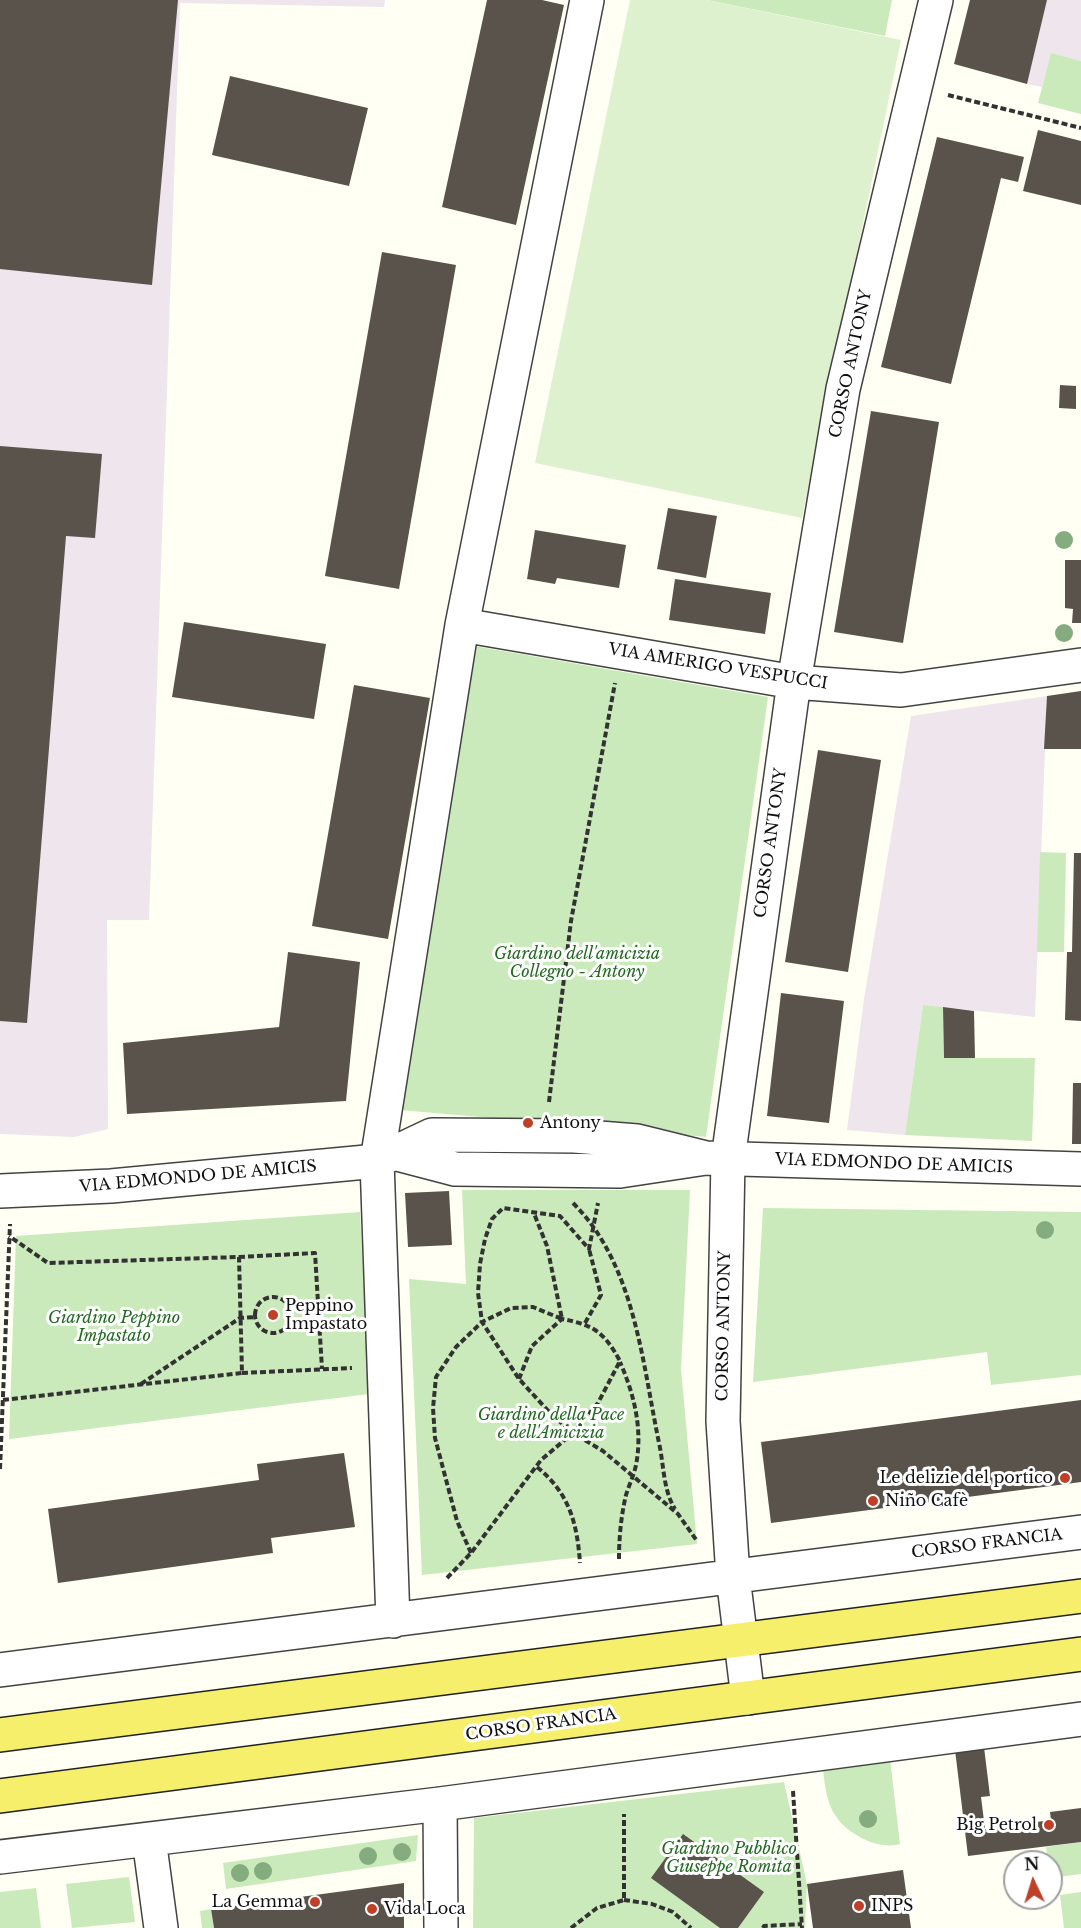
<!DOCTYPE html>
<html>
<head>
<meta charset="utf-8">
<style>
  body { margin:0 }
  #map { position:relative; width:1081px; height:1928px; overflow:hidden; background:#fffff3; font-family:"Libre Baskerville",serif }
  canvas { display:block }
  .north { position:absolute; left:1003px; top:1850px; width:60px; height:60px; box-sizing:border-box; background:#fff; border:2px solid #9f9f9f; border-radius:50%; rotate:356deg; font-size:16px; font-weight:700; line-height:24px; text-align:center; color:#101010 }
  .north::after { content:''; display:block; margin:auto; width:21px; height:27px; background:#bf3f29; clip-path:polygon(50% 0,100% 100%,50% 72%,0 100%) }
</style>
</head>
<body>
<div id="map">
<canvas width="1081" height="1928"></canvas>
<div class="north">N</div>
</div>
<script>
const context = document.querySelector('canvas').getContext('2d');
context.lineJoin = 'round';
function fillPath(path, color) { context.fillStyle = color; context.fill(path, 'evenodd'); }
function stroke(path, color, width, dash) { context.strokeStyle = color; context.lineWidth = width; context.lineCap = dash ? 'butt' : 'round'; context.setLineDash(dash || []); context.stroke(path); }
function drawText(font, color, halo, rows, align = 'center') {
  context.font = font + ' "Libre Baskerville",serif'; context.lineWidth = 6; context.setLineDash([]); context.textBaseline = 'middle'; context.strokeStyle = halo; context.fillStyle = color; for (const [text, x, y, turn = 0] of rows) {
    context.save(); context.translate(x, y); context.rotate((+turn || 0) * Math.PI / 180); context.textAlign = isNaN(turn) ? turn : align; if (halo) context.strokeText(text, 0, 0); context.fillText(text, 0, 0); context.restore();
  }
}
fillPath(new Path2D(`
  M0,0H385L384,7L180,3L149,920H107L108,1129L74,1137L0,1134Z
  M1047,0H1081V61L1051,54L1042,87L1027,84Z
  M1047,696L1035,1017L923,1005L905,1135L847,1130L864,999L911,716Z`), '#eee5ed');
fillPath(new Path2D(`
  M707,0H892L885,36Z
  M1051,53L1081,61V114L1038,103Z
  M474,646L768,697L706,1137L400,1110Z
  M1040,852L1066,853L1064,952H1037Z
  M923,1005L943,1007L944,1058H1035L1032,1141L905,1135Z
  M462,1190H690L681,1369L697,1544L422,1575L409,1279L466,1284Z
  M763,1208L1081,1212V1375L991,1385L987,1352L753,1382Z
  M360,1212L369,1394L9,1439L16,1236Z
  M890,1759L900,1844C889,1847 878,1845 868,1841C833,1825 826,1805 823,1768Z
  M784,1782L807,1884L805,1928H473L474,1818Z
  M418,1835L416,1861L226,1889L223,1863Z
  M1081,1842V1874L1051,1878V1862H1048L1046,1847Z
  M129,1877L135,1922L72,1928L66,1884Z
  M36,1888L41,1928H0V1892Z
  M1081,1892V1928H1064L1060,1895Z
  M211,1909L214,1928H202L200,1911Z`), '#cbeabc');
fillPath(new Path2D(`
  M630,0H707L901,40L802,518L535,463Z`), '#def1ce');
fillPath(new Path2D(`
  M0,0H178L152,285L0,269Z
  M487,0H542L564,5L516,225L442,207Z
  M970,0H1047L1027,84L954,64Z
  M230,76L368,108L349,186L212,155Z
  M1038,130L1081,141V205L1023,191Z
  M937,137L1024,157L1018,182L1001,178L951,384L881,367Z
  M382,252L456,265L399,589L325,576Z
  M1060,385L1076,386V409L1059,408Z
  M871,411L939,422L903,643L834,632Z
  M0,446L102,454L95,538L66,536L27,1023L0,1021Z
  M668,508L717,516L706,578L657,569Z
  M535,530L626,545L619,588L557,578L555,584L527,579Z
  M1065,560H1081V623H1072L1073,609L1065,608Z
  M675,579L771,593L765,634L669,620Z
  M184,622L326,644L314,719L172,697Z
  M354,685L430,698L388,939L312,926Z
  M1081,691V749H1044L1047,696Z
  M818,750L881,760L848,972L785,962Z
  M1074,853H1081V1021L1065,1020L1067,952H1072Z
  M288,952L360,962L346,1101L127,1114L123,1043L279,1027Z
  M781,993L844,1001L829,1123L767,1116Z
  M943,1007L974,1011L975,1058H944Z
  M1073,1083H1081V1144H1072Z
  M449,1191L452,1245L408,1247L405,1193Z
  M1081,1400V1482L771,1523L761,1442Z
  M344,1453L355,1527L271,1538L273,1553L58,1583L48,1509L259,1480L257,1464Z
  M984,1747L990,1796L981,1797L985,1829L1051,1820L1050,1812L1081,1808V1842L968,1856L955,1750Z
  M683,1834L764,1892L738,1928H720L651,1878Z
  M903,1870L911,1928H813L807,1884Z
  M404,1883V1928H214L211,1909Z`), '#59534c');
const minor = new Path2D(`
  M462,625L794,682L901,690L1081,665
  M393,1621L377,1161L462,625L587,0
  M0,1670L1081,1532
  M748,1698L733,1577L723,1421L728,1159L794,682L843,389L936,0
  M440,1804L441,1928
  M149,1839L161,1928
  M0,1857L440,1804L1081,1719`);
const tertiary = new Path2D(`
  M394,1153L455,1169L620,1171L706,1158L1081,1169
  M0,1191L111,1186L377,1161L432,1135L574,1136L637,1141L706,1158`);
const primary = new Path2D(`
  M0,1735L1081,1596
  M0,1796L1081,1654`);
stroke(minor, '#434343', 36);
stroke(tertiary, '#434343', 36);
stroke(primary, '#212121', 36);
stroke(new Path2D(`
  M948,95L1081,128
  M549,1102L571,921L615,683
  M573,1203C635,1265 642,1361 659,1443C664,1465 663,1490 675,1509
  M239,1257L315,1253L322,1369
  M255 1315a18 18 0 1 1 36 0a18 18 0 1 1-36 0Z
  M585,1323L601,1295L589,1249
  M242,1373L352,1368
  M519,1379L532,1346L562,1319C594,1325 604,1332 620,1361L598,1403L573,1433L551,1414L519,1379L482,1322L478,1293L480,1264L485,1239L492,1219L503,1208L560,1216L589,1249L598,1203
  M141,1384L240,1318L255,1317
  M3,1400L242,1373L239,1257L48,1263L9,1236
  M537,1467C569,1493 577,1522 580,1563
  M0,1469L10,1224
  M471,1553L457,1521L435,1438L433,1408L436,1377L456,1347L482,1322L511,1308L533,1307L562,1319L547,1246L533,1211
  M619,1559C619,1538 621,1516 626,1495C629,1485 634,1475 636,1465C643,1429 634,1394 620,1362
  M447,1578L471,1553L541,1460L573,1433L603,1451L678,1514L697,1541
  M793,1791L802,1928
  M624,1900L652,1904L673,1912L691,1928
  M571,1928L597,1908L624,1900V1814
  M763,1928L764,1926L802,1924`), '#323232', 4, [6, 3]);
stroke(minor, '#fff', 33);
stroke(tertiary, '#fff', 33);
stroke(primary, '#f6ef6c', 33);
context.fillStyle = '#85ac7f';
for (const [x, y] of [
  [1064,540],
  [1064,633],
  [1045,1230],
  [868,1819],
  [402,1852],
  [368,1856],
  [263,1871],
  [240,1873]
]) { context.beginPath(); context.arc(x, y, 9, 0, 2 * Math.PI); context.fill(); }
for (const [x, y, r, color] of [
  [528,1123,6,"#bf3f29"],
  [273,1315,6,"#bf3f29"],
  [1065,1478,6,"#bf3f29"],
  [873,1501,6,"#bf3f29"],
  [1049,1825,6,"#bf3f29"],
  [315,1902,6,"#bf3f29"],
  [859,1906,6,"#bf3f29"],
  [372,1909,6,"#bf3f29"]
]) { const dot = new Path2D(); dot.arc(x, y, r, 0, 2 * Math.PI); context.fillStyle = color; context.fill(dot); stroke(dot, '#fff', 2); }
drawText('16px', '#101010', '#fff', [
  ["CORSO ANTONY",851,364,-78],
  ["VIA AMERIGO VESPUCCI",718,667,9],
  ["CORSO ANTONY",771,843,-82],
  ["VIA EDMONDO DE AMICIS",894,1164,2],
  ["VIA EDMONDO DE AMICIS",198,1177,-5],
  ["CORSO ANTONY",724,1326,-89],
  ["CORSO FRANCIA",987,1544,-7],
  ["CORSO FRANCIA",541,1725,-8]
]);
drawText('italic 16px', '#216820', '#fff', [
  ["Giardino dell'amicizia",577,954],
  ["Collegno - Antony",577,972],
  ["Giardino Peppino",114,1318],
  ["Impastato",114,1336],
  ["Giardino della Pace",551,1415],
  ["e dell'Amicizia",551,1433],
  ["Giardino Pubblico",729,1849],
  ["Giuseppe Romita",729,1867]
]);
drawText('16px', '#101010', '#fff', [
  ["Antony",540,1123],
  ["Peppino",285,1306],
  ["Impastato",285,1324],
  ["Le delizie del portico",1053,1478,"right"],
  ["Niño Cafè",885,1501],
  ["Big Petrol",1037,1825,"right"],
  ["La Gemma",303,1902,"right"],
  ["INPS",871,1906],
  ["Vida Loca",384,1909]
], 'left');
</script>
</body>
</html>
